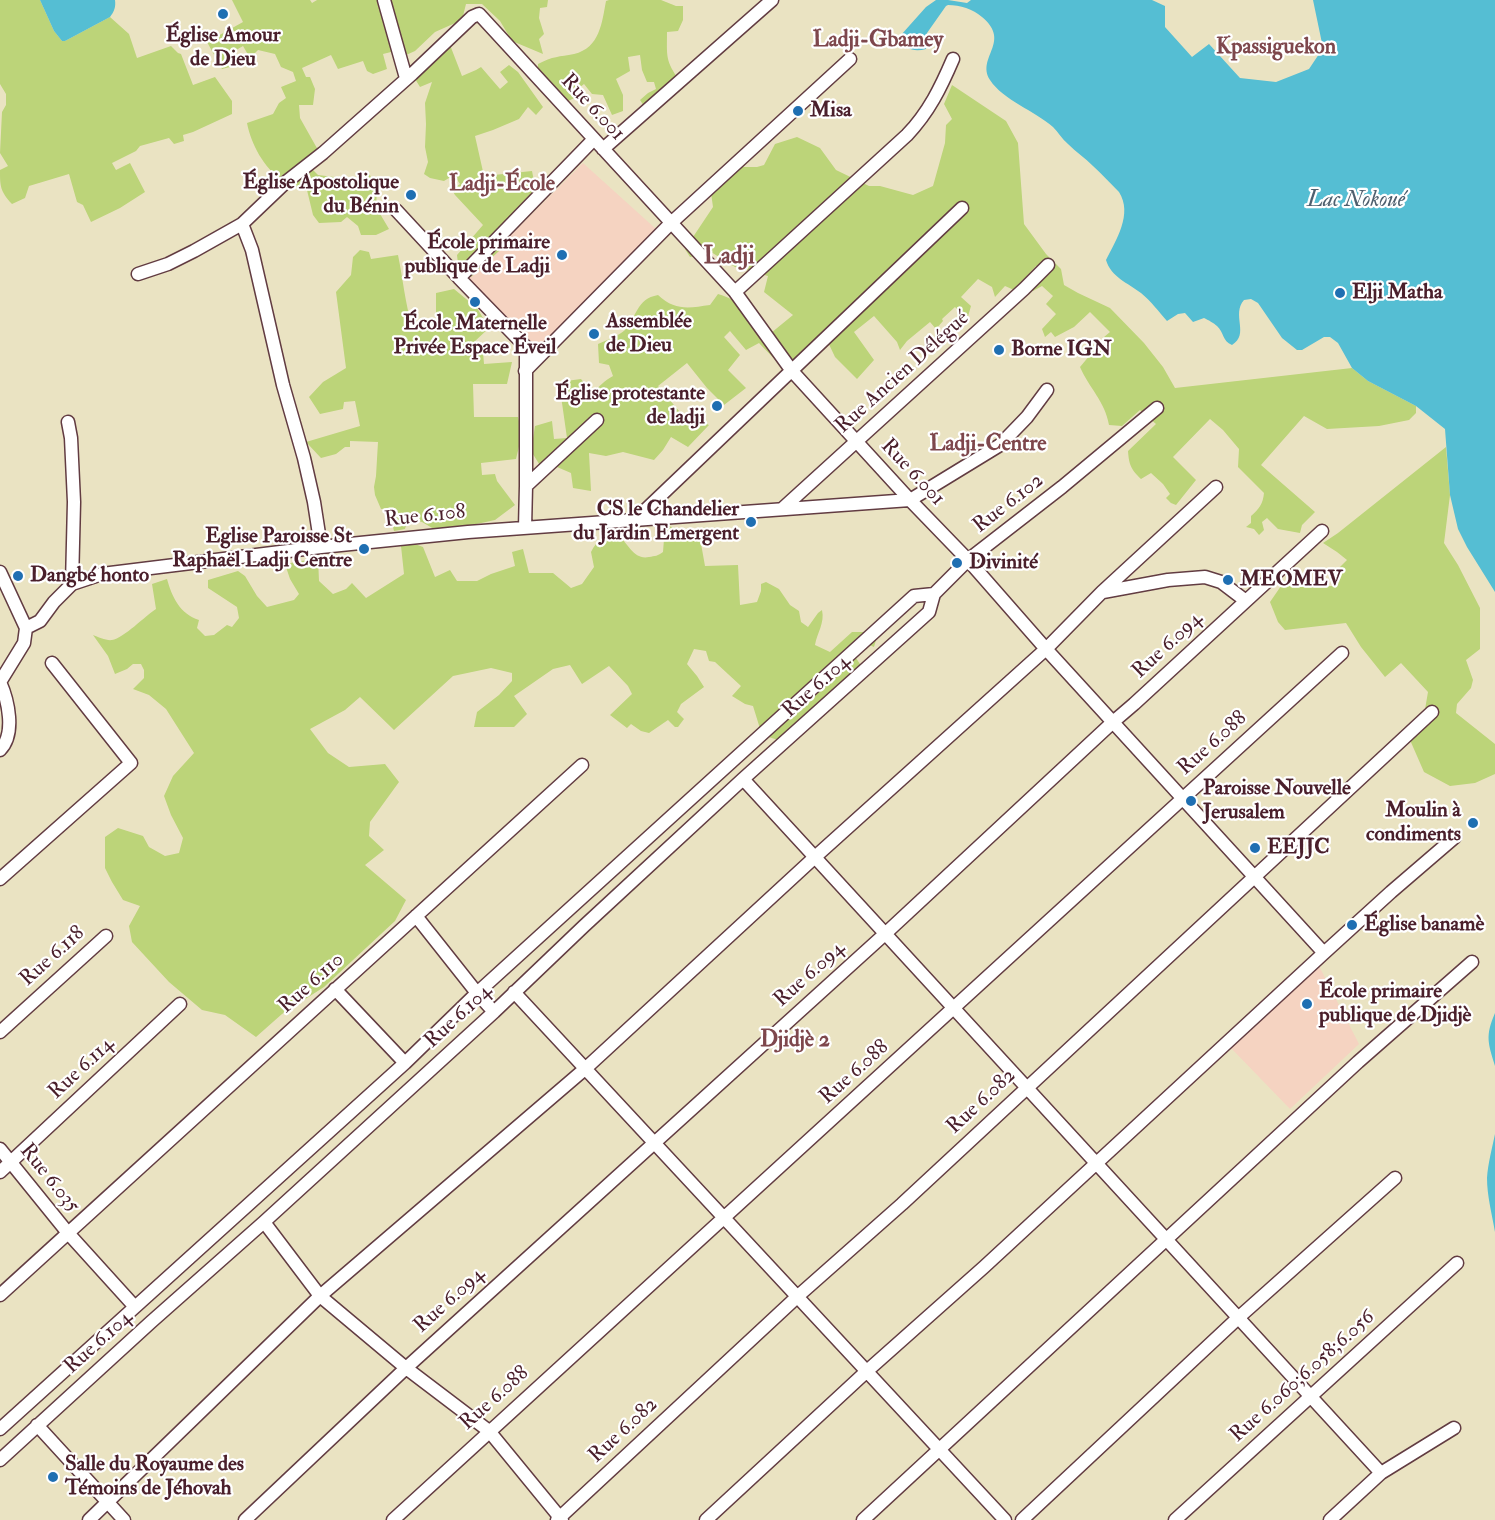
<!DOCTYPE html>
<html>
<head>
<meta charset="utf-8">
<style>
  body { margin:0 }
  canvas { display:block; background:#eae3c2 }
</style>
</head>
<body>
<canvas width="1495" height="1520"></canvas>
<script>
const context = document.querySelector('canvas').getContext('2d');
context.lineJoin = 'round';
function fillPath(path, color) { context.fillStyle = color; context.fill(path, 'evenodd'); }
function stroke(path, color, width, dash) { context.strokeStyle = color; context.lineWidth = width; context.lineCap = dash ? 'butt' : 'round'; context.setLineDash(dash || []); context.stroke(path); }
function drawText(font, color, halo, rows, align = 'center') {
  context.font = font + ' "IM FELL Double Pica",serif'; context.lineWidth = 4.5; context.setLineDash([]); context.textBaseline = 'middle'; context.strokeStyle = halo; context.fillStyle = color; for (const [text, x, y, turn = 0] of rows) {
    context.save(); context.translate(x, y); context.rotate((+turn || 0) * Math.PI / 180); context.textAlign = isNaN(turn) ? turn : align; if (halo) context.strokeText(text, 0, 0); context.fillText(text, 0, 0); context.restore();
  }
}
fillPath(new Path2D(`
  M583,163L656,229L539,352L466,280Z
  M1318,964L1359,1044L1290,1109L1229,1046Z`), '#f5d3c1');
fillPath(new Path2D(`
  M0,0H40L54,31L62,41H65L110,17L129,34L137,58L171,46L178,53L181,54L193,85L215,77L232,101V114L193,132L183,135L184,141L174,144L169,138L140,146L136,151L112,163L116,170L130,163L145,192L120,208L91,222L83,205L77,202L69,174L29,186L25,198L12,204C0,191 0,186 0,170L8,166L0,153L2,112L6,105V94L0,84Z
  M232,0H310L312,3L317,0H548L547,7L540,8L539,18L544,34L539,39L543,54L512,41L500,21L482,4H466L462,20L435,32L415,51L397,59L395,51L383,54L387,69L373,74L367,71L363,61L338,69L331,55L302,68L306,77H310L315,89L313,105H299L300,118L318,150L282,180C264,168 251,144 247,123L273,114L279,103L286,98L281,87L296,81L293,72L281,67L275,54L258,50L250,58L243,46L231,53L238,65L222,69L207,42L243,22Z
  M609,0H661L676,6H683V20L678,31L667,32C667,56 665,61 680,81L644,106L640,100L648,93L656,89L654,82H647L642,70L640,55L628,57L630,71L616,79L623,95V111L612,115L603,95L592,94L584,84L579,88L583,94L566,102L538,78V64C553,56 559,57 574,54C600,48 602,22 606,1Z
  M437,44L450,45L462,76L476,70L481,67L500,89L508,82L500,72L509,65L518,72L543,107L536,115L528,107L519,119L493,130L475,136L484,176L532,171L537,196L502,228L512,239L471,277L459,272L457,255L483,225L455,195L452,190L460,184L454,175L444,181L430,178L424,174L428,162L425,147L426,124L425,103L432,82L420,87L412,74L418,59Z
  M952,85L1006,121L1018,143L1024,224L1046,254L1061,269L1064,285L1078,293L1110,308L1144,343L1163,367L1175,388L1352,368L1368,381L1416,406V413L1409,420L1379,426L1327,429L1304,416L1261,465L1315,512L1302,525L1300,533L1278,529L1267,518L1262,522L1264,530L1259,535L1254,529L1246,527L1251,523V516C1259,509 1263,504 1264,493L1238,467L1239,449L1223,430L1210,419L1173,457L1196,480L1176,505L1171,503L1166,498L1170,494L1163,484L1151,473L1141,479C1131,469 1129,465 1128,451L1156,424L1140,410L1122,426L1109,425C1105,401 1089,388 1080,367L1095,349L1102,343L1105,346L1108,344L1104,337L1110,332L1090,312L1074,327L1055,337L1051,332L1045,337L1042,329L1056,314L1046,304L1053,296L1042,286L1033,291L1024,290L1046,269L1036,266L1014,290L1005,286L995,297L992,287L978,279L961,297L971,306L967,320L955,307L942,319L943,321L936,329L930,322L907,341L900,350L897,342L874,316L854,332L874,360L857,379L835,357L826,338L785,370L759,343L746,350L730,331L724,337L740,355L728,370L746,388L724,405L707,388L687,363L658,386L679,411L709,425L688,447L671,437L663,450L654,460L623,452L606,456L589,453L591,491L573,488L571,473L557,467H541L531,451L535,426L552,421L554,439L567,438L559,382L581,379L592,393C599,387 605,380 613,376L609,365L599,363L598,344C607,340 618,336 625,330C637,317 636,299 658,295C675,311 689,308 710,305L718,294C744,302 753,315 771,333L793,315L764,292L768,276L735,267L711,252L703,255L690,257L685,249L713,207L710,186L731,167H757L764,165L775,144L797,137L820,148L836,170L869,186H880L913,195L933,186L945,143L946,125L952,119L944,104Z
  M310,167L318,175L334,177V182L341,181L343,190L349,189L351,180L357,179L369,173L377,190L376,207L389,229L376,235H361L358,226L347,217L341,222L319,223L313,215L306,186L297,188L294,184Z
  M360,250L369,252L371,259L398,255C403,279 405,303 412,326L422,329L436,321V293L454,289L477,308L489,328L473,343L483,352L484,364L512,362L507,384H473L474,417H518L522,434L516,459L481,463L482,475L495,474L497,481L515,505L495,520L439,532L422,522L408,518L405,529L394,531L390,516L395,515L394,508L381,509L375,495L374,487L376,476L378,442L350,441V447H345L336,454L321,458L306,442L360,426L355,401L344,402L343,409L320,414L309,397L323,382L346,368L336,292L351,275L353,257Z
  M1446,447L1450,495L1444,543L1458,565L1480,608V649L1466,660L1473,680L1471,688L1457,704L1456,713L1495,744V774L1475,783L1450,786L1424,772L1410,740L1427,725L1423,721L1428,692L1401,663L1385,677L1361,647L1346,623L1285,630L1278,622L1270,602L1281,586H1335L1330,577L1347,560L1337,552L1323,543L1338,533Z
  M666,525L683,531L709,527L700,538L705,566L738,565L740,605L757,602L761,591V584L766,582L779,589L790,605L799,611L801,622L808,627L818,613L822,610C825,623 817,633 815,645L830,652L852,632H870L876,640L874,647L863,642L854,655L866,673L790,745L775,739L762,735L753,706L745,704L732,696L741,686L715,662L709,661L706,651L694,649L687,664L697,676L704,687L681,704L677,712L684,719L678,727H675L668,720L649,733L641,731L631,724L627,728L610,715L632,694L628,686L609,666L582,684L570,665L553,669L514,696L527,714L514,727H474L477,712L499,695L512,681V673L491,668L453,676L394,730L360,697L345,710L310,729L328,753L349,767L385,764L399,782L370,822L369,836L384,850L365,865L406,900L395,921L324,987L282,1014L256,1037L225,1015L202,1010L169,982L132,942L129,926L140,906L123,900L112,882L105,868V837L118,828L143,836L149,847L165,856L179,853L183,838L171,815L164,796L173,776L194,753L166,709L149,695L133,689L144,678V670L141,664H133L127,669L115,674L108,656L93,635C98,637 107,641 112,640C124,638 145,616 156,609L152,584L167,579C172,597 180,614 199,620L197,628L205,636L214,635L227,625L232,627L239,618L237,607L208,588V580L238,571L245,576L257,596L267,607L294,600L299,594L290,579L285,564L318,558L319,581L333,594L346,589L352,583L366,598L404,574L401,546L415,544L423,547L435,577L450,570L457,581H477L491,574L515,566L512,552L523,549L529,573H553L571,588L582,584L594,567L591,552C598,539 604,535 619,536C629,545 634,560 649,557C655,556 658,556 663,552L664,539L661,530Z`), '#bcd479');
fillPath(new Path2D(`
  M40,0H115C116,7 114,12 110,17L65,41H62L54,31Z
  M936,0H948L967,3L971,0H1152L1165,6V27L1192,57L1209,44L1240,78L1276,82L1309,69L1323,48L1313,0H1495V592L1467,547L1458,529L1450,495L1445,429L1416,406L1368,381L1352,368L1338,343L1330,337H1324L1302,350H1297L1282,338L1258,303L1251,299L1244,300C1231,315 1250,334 1232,345C1222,341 1224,332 1217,326C1214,323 1208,320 1204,318L1193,322L1185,313L1178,314L1167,321C1159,312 1151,301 1141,293C1128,283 1111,277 1106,260C1116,240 1133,214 1119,192C1110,183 1102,174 1093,166C1085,158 1076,152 1068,144C1062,139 1058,132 1053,127C1035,111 1003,100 990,80C976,57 1012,42 982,17C973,9 960,5 948,5L946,6L927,33L925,38L926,49C915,52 905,50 900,39L901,35L926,7Z
  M1495,1013V1066C1488,1043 1485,1036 1495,1013Z
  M1495,1134V1232C1492,1214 1487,1196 1487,1178C1488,1163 1492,1149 1495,1134Z`), '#55bed3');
const minor = new Path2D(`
  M384,0L406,78
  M603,149L772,0
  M396,210L459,278L526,347V486L525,528
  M242,224L252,250L283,385L304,458L314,502L321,547
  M138,274L168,264L194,251L242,224L286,182L323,153L412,74L472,17L479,14L735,292L792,371L910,500L968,560L1046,649L1324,953
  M459,278L594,139
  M735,292L907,135C929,112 941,87 953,59
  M525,371L671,223L850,59
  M68,422L71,438L74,502L72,584
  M526,486L597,420
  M782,509L1024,289L1048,265
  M636,519L962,208
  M0,572L26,628
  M1103,592L1168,580L1205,577L1221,582L1246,601
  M0,682L24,643L26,628L40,621L54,602L72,584L102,574L321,547L468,532L910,500L1000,445L1027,417L1047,390
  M0,750C16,734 8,700 0,682
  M743,779L1381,1473
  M0,879L131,763L52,663
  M416,916L477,993L494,1012
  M335,989L405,1063
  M514,992L1005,1520
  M0,1032L106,936
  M0,1149L68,1233L135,1307
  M0,1172L180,1004
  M264,1222L320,1296L406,1368L489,1431L562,1520
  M0,1295L582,765
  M37,1425L124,1520
  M0,1429L405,1063L477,993L914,596L934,594
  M0,1460L151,1322L264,1222L494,1012L584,926L743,779L929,612L934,594L968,560L1062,487L1157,408
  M89,1520L320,1296L586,1068L815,857L1046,649L1102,592L1216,487
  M245,1520L406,1368L886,933L1113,722L1134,704L1322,531
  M393,1520L1342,653
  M557,1520L798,1296L902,1204L1432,712
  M706,1520L867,1371L984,1267L1324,953L1391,892L1455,837
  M863,1520L1358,1062L1472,962
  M1022,1520L1238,1318L1395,1178
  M1175,1520L1457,1263
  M1330,1520L1381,1473L1454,1428`);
stroke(minor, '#623c42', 15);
stroke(minor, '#fff', 12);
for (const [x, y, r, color] of [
  [223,14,6,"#1f6fb2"],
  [798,111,6,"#1f6fb2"],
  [411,195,6,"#1f6fb2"],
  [562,255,6,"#1f6fb2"],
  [1340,293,6,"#1f6fb2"],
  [475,302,6,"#1f6fb2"],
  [594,334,6,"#1f6fb2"],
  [999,350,6,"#1f6fb2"],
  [717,406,6,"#1f6fb2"],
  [751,522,6,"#1f6fb2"],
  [364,549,6,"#1f6fb2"],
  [957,563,6,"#1f6fb2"],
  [18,576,6,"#1f6fb2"],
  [1228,580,6,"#1f6fb2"],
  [1191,801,6,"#1f6fb2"],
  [1473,823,6,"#1f6fb2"],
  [1255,848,6,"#1f6fb2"],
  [1352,925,6,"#1f6fb2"],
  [1307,1004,6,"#1f6fb2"],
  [53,1477,6,"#1f6fb2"]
]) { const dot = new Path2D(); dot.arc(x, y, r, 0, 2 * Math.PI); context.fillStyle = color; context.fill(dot); stroke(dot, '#fff', 2); }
drawText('bold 21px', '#4a1f2b', '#fff', [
  ["Église Amour",223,36,"center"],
  ["de Dieu",223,60,"center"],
  ["Misa",810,111],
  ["Église Apostolique",399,183,"right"],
  ["du Bénin",399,207,"right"],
  ["École primaire",550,243,"right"],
  ["publique de Ladji",550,267,"right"],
  ["Elji Matha",1352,293],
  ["Assemblée",606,322],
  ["de Dieu",606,346],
  ["École Maternelle",475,324,"center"],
  ["Privée Espace Éveil",475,348,"center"],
  ["Borne IGN",1011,350],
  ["Église protestante",705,394,"right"],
  ["de ladji",705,418,"right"],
  ["CS le Chandelier",739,510,"right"],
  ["du Jardin Emergent",739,534,"right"],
  ["Eglise Paroisse St",352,537,"right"],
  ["Raphaël Ladji Centre",352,561,"right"],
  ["Divinité",969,563],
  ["Dangbé honto",30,576],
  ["MEOMEV",1240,580],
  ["Paroisse Nouvelle",1203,789],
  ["Jerusalem",1203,813],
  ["Moulin à",1461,811,"right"],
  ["condiments",1461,835,"right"],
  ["EEJJC",1267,848],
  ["Église banamè",1364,925],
  ["École primaire",1319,992],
  ["publique de Djidjè",1319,1016],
  ["Salle du Royaume des",65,1465],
  ["Témoins de Jéhovah",65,1489]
], 'left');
drawText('21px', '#4a1f2b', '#fff', [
  ["Rue 6.001",592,108,47],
  ["Rue Ancien Délégué",903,373,-42],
  ["Rue 6.001",912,473,47],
  ["Rue 6.102",1009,504,-38],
  ["Rue 6.108",425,517,-6],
  ["Rue 6.094",1168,646,-43],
  ["Rue 6.104",817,687,-42],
  ["Rue 6.088",1213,744,-42],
  ["Rue 6.118",53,957,-42],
  ["Rue 6.094",810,975,-42],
  ["Rue 6.110",312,984,-42],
  ["Rue 6.104",459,1017,-43],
  ["Rue 6.114",82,1069,-43],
  ["Rue 6.088",855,1073,-42],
  ["Rue 6.082",982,1102,-43],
  ["Rue 6.035",49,1179,51],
  ["Rue 6.094",450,1301,-42],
  ["Rue 6.104",99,1343,-42],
  ["Rue 6.060;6.058;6.056",1303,1377,-42],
  ["Rue 6.088",495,1399,-42],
  ["Rue 6.082",624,1431,-43]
]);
drawText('bold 22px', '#7e474c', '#fff', [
  ["Ladji-Gbamey",878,41],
  ["Kpassiguekon",1276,48],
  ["Ladji-École",502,185],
  ["Ladji-Centre",988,445],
  ["Djidjè 2",795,1041]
]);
drawText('italic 22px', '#4e5f6e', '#fff', [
  ["Lac Nokoué",1356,201]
]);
drawText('bold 24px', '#7e474c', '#fff', [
  ["Ladji",729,258]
]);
</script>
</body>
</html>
